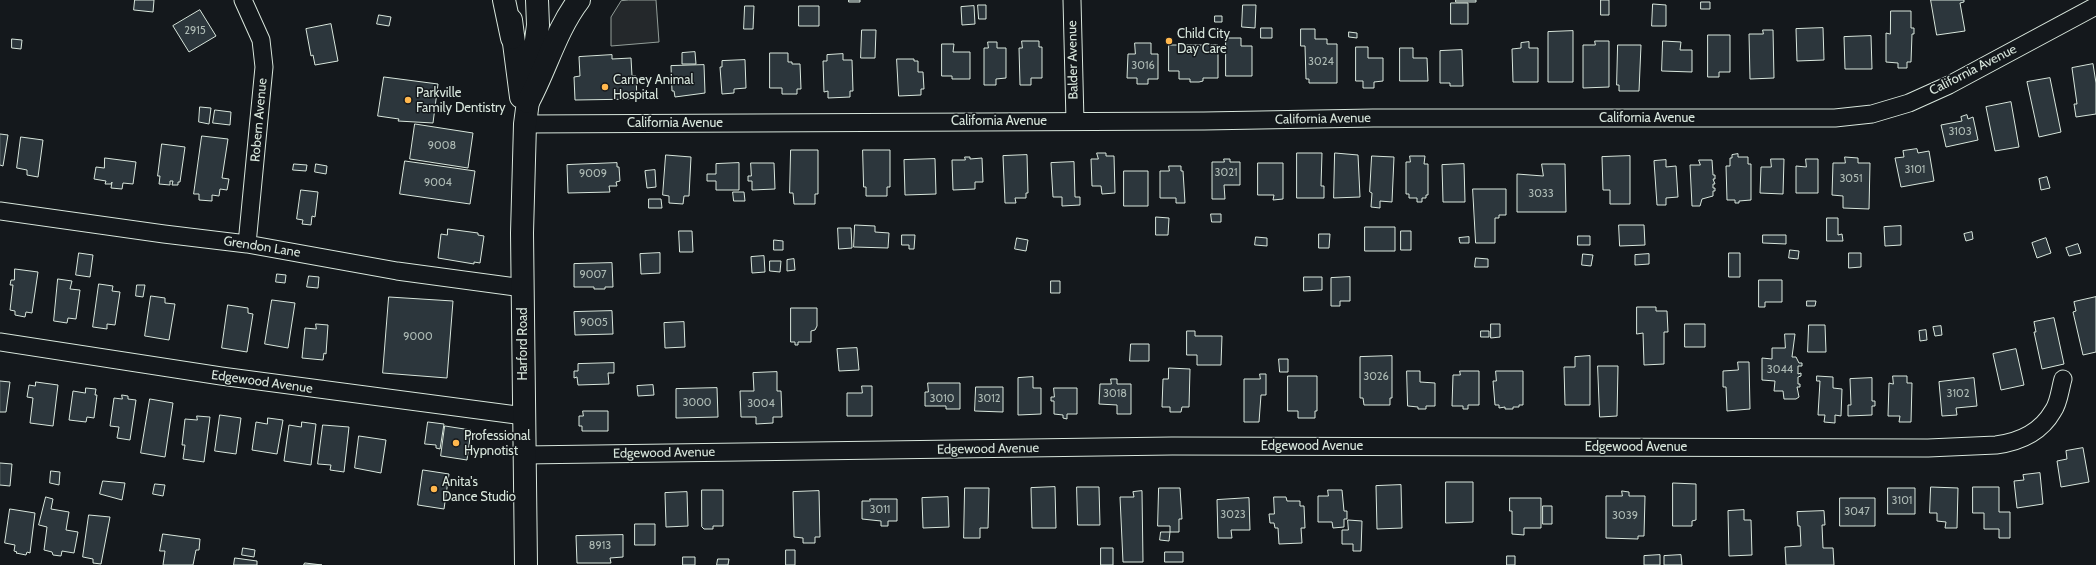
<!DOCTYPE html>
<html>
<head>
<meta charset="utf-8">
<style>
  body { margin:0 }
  canvas { display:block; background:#14181c }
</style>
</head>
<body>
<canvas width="2096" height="565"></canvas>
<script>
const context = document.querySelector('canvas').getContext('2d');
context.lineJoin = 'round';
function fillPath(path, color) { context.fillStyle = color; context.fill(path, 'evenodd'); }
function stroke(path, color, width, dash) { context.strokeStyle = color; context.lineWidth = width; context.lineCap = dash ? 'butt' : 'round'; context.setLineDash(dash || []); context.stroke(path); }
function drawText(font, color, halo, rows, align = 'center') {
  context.font = font + ' Cabin,sans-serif'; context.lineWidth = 3; context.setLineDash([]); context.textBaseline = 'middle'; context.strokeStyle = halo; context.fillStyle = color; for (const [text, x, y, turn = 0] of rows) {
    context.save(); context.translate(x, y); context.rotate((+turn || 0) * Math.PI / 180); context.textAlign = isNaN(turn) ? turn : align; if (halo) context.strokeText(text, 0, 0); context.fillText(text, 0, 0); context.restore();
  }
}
const parking = new Path2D(`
  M629,0H656L659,42L611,46V17L621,1Z`);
fillPath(parking, '#24282b');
stroke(parking, '#939e99', 1);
const building = new Path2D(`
  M135,0H154L153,12L134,10Z
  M849,0H860V2H849Z
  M1456,0H1476V2H1456Z
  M1601,0H1609V15H1601Z
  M1931,0H1964V2L1960,3L1965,31L1937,35Z
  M1701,2H1710V9H1701Z
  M1451,3H1468V24H1451Z
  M1653,4L1666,5V26H1652Z
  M978,5H986V19H979Z
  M1243,5H1256L1255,28L1242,27Z
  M745,6H754L753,29H744Z
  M799,6H819V26H799Z
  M974,6L975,24L962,25L961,7Z
  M200,10L216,36L189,52L173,26Z
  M1891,11H1911V28H1914V34H1912L1911,62H1907V68H1898V63L1886,62V33L1890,34Z
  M379,15L391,17L389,26L377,24Z
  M1215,16H1222V22H1215Z
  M331,24L338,61L315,65L313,55L311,56L306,29Z
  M1261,28H1272V38H1261Z
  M1823,28L1824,60L1797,61L1796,29Z
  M1301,29H1315V39H1327V44H1337V83H1309V79H1306L1305,46H1301Z
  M862,30H876L875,58H861Z
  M1763,30H1773L1774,78L1750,79L1749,34H1763Z
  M1573,31V82H1548V32Z
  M1349,32L1357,33V38L1349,37Z
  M1708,35H1730V72H1719V77H1708Z
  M1871,36L1872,69H1845L1844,37Z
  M1226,38H1241V46H1252V76H1226Z
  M12,39L22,40L21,49L12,48Z
  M1022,41H1039V47H1042V78H1031V85H1020L1019,48H1022Z
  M1595,41H1609V87L1583,88V45H1595Z
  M1663,41L1681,42L1680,50H1692V72L1662,71Z
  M988,42H997V48H1006V78L996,79V85H984V48H988Z
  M1529,42V48H1538V82H1513L1512,49L1521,48V43Z
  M1135,43H1151V54H1158V79H1148V84H1137V78H1127L1128,54H1135Z
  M942,44H954L953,52H970V79H952V76H942Z
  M1169,45H1218V78H1203V81L1199,82H1190V79H1179V71H1169Z
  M1618,45H1641L1639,91H1619V85H1617Z
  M1356,47H1368V58H1383V81L1374,82V88H1363V81H1356Z
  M1400,48H1413V58H1427L1428,81H1400Z
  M1462,50L1463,86H1450V83H1440V51Z
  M695,52L696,64H682V53Z
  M770,53H788V62H792V64H800L801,89H797V94H782V88H770Z
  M843,54V60H852L853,91H850V97L828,98V91L824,92L823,61H827V55Z
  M612,55V59L631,58L632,76H636L637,99L575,100L574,77L580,76L579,57Z
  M897,59H914V61H918V72H923L924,89H921V95L899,96Z
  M745,60L746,88L734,89V93L722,94L720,67H722V61Z
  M2093,64L2096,83V114L2076,117L2074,104H2077L2072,68Z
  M704,65L705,93L675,97L674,91H672L671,66Z
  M384,77L438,84L433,123L398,121L399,119L378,116Z
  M2050,78L2061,132L2039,137L2027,82Z
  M2011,102L2019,147L1995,151L1986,107Z
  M200,107L211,108L209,124L199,122Z
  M215,110L231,112L230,125L213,123Z
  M1967,115L1968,119L1973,117L1978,140L1946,147L1941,125L1962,121L1961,117Z
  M415,124L473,133L468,168L410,159Z
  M0,134L8,135L3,166L0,165Z
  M202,136L228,139L222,178L229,179L227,190L220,189L219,196L212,195V201L199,200V194H194Z
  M21,137L43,140L38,177L27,175V170L17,168Z
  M162,144L185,147L180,182H178V185H172L173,181H170V185L159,184L160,176H158Z
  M1917,149L1918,153L1929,151L1934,181L1901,187L1895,158L1904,157L1903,151Z
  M791,150H818V194H815V204H794L793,193H790Z
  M863,150H890V187H887V196H866V187H864Z
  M1097,153H1106V156H1114L1115,193L1102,194L1101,186H1092L1091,159H1098Z
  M1297,153H1322L1321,186H1324V198H1297Z
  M1335,153L1358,155L1360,197L1334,198Z
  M1738,154V157H1748V164H1751V200L1739,201V203H1735V200H1727L1726,166H1730V158H1732V155Z
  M666,155L691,157L689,196H684L683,204L669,203V196L663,195Z
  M1027,155L1028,193H1026V198H1015L1016,203H1005L1003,156Z
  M1372,156L1394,157L1392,202L1380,201V208L1371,207L1372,193L1370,192Z
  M1410,156H1425L1424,164H1428V195H1426V198H1422V202H1417V198H1409V194H1406V162H1410Z
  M1630,156V204H1610V190H1603L1602,157Z
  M965,157H970V159L982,158L983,182H975V189L953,190L952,160H965Z
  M1845,157L1858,158V163H1870L1869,209L1843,208V196L1832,195L1833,163H1845Z
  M105,158L136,162L133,184L123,183L122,189L111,188L112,182L111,184H105L106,181L94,179L96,167L104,168Z
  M935,159L936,194L905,195L904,160Z
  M1224,159H1230V162H1240V185H1224L1225,199H1212V162H1224Z
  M1771,159H1784L1783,194L1760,193L1761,167H1771Z
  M1806,159H1818V193H1796V166L1806,167Z
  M1666,160V167L1676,166L1678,197L1666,198V205H1657L1654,161Z
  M1699,160H1712L1713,175H1715V179H1713L1715,184H1713V188H1715V191H1713V196L1702,199L1700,206H1692L1690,165H1700Z
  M405,161L475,171L470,204L400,194Z
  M1074,162L1075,197H1080V205L1062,206V197H1053L1051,163Z
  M617,163V167H619L620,181L616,182L617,186H609L610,192L568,193L567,165Z
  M739,163V190H716V181H707V174H716V164Z
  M751,163H774L775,189L752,190V181H748V176H751Z
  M1258,163H1283V199L1273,200L1274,195H1258Z
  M294,164L307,165L306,171L293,170Z
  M316,164L327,166L326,174L315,172Z
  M1464,164L1465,202H1443L1442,165Z
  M1542,164H1565L1566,212H1517V174L1543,176Z
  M1169,166H1181V171H1183L1185,203H1176V198H1160V171H1169Z
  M655,170L656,187L647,188L645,171Z
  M1124,171H1148V206H1124Z
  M2047,177L2050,188L2041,190L2039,179Z
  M1473,189H1506V215H1499V218H1495V243H1476Z
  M301,190L318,192L315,217L312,216L311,225L302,224L303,220L297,219Z
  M733,192H744L745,201H734Z
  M649,199H661L662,208H649Z
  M1211,214H1221V222H1212Z
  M1156,217L1169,218L1168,235H1156Z
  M1827,218H1838V235L1842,234L1843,241H1827Z
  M855,225L875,226V232L889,233L888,248L854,247Z
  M1619,225H1644L1645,245L1620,246Z
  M1901,226V245L1885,246L1884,227Z
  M1365,227H1395V251H1365Z
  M838,228H851L852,248L839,249Z
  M448,229L478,233V235L484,236L480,263L474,262V264L438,258L441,234L447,235Z
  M679,231H692L693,252H680Z
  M1401,231H1411V250H1401Z
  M1972,232L1973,239L1966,241L1964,234Z
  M1319,234H1330L1329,248H1319Z
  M902,235H915L914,249H909V245H902Z
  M1763,235H1786V244L1763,243Z
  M1578,236H1590V245H1578Z
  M1256,237L1267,238V246L1255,245Z
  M1469,237V243H1460L1459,238Z
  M1017,238L1028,240L1026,251L1015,249Z
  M2046,238L2051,253L2037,258L2032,243Z
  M774,240L783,241V250H774Z
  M2078,244L2081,253L2069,256L2066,248Z
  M1790,250L1799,251L1798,259L1789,258Z
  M79,253L93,255L90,277L76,275Z
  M660,253V273L641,274L640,254Z
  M1729,253H1740V277H1729Z
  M1849,253H1861V267L1849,268Z
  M1583,254L1593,255L1591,266L1582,265Z
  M1649,254V264L1635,265V255Z
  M764,256L765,272L752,273L751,257Z
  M1476,258L1488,259V267H1475Z
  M794,259L795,270L787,271V260Z
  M770,261H781L780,272L770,271Z
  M612,263L613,287H605V289H594V287H574V264Z
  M15,269L38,272L32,313L26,312L25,317L15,315V311L10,310L13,285H10L11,280H14Z
  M277,274L286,275L285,283L276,282Z
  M309,276L319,277L318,288L307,287Z
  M1304,277H1322V290L1304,291Z
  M1350,277V301H1340V306H1331V278Z
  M58,279L72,281L70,289L80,290L76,319L68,318L67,323L54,321Z
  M1759,280H1782V302H1765V307H1759Z
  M1051,281H1060V293H1051Z
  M99,284L113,286L112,291L120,292L115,325L107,324V329L93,327Z
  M137,285H145L143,297L136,296Z
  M151,296L165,298V303L175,304L169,340L145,336Z
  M389,297L453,301L447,378L383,373Z
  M2096,297V352L2083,355L2073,312L2076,311L2074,302Z
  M272,300L295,303L288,348L265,344Z
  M1807,301H1816L1815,306H1807Z
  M228,305L248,308V313L253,314L247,352L222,348Z
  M1637,307H1656V311H1667L1668,332H1664V364L1644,365L1643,333L1637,334Z
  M791,308H817V326L815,330L811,331V342H798V345H795V342H791Z
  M612,311L613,334L575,335L574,312Z
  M2054,318L2064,364L2042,369L2034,332H2036L2034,322Z
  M684,322L685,347L665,348L664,323Z
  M316,324L328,325L326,354L324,353L323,360L302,358L305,328L316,329Z
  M1491,324H1500V337L1491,338Z
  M1685,324H1705V347H1685Z
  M1809,325H1825L1826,352H1808Z
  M1941,326L1942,335L1935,336L1933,327Z
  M1926,330L1927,340L1920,341L1919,331Z
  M1187,331H1195V336H1222L1221,365H1197V355H1187Z
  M1481,331H1489V337H1481Z
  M1785,334H1795L1792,357H1796L1799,363H1802V366H1798V374L1801,373V376L1798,377V384H1800V387H1797L1799,397L1796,399H1784L1783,391H1774L1775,381L1762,380V358L1772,359V348H1785Z
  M1131,344H1149V361H1130Z
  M857,348L859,370L839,371L837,349Z
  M2016,349L2024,385L2001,390L1993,354Z
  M1392,356V398H1390V405H1364L1363,398H1360V357Z
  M1590,356V405H1565L1564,367H1575V357Z
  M1279,359H1288V372H1280Z
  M1738,362H1749L1750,409L1727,411L1726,387H1723V371L1738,370Z
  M614,363V373H608L609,384L578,385L577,377L574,378V371H578V364Z
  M1598,366H1618L1617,416L1600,417Z
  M1169,368L1190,369L1189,407H1182L1181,412H1170V407H1162L1163,379H1168Z
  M1407,371H1420V382L1435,383V406H1426V409H1418V407L1408,406Z
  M1460,371H1479V405H1468V409H1463V406H1452L1453,375H1460Z
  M1496,371H1523V405H1519V407H1513V409H1505V407L1499,408V405H1495L1493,381H1496Z
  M777,372V391H781L782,417H773V423L756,424V417H741L740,391H754L753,373Z
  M1260,374H1266V395H1261L1259,422H1244V379H1260Z
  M1288,376H1317V411H1315V418H1298V411H1288Z
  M1817,376L1833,377V388L1842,389L1841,416L1835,415V423L1824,422L1825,415H1818L1820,381H1817Z
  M1893,376H1907V383H1912L1911,422H1899L1900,416H1888L1889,383L1893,384Z
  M1033,377V388H1041V414L1018,415V378Z
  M1872,378V401H1875V406H1872V415L1848,416V405H1851L1850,379Z
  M1974,378L1977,406L1956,408L1957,415L1942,416L1939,382Z
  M1111,379H1117V384H1131V414H1117V405L1099,404L1100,384H1111Z
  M0,381L10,382L6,412H0Z
  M36,382L58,385L53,426L30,423L33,398L27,397L29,385L35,386Z
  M928,383H960V409H946V406H925V392H928Z
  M653,385L654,395L638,396L637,386Z
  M862,386H872V416H847V393H862Z
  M976,387H1003V412L975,411Z
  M86,388L96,389L95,395H97L94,418L87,417L86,422L69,420L73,391L85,393Z
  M717,388L718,417L676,418V389Z
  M1054,388H1077V414H1067V419L1063,418V415L1054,414V401H1051V397H1054Z
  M122,395L128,396V399L136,400L130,440L117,438L119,427L110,426L114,398L122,399Z
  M150,399L173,403L165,457L141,453Z
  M583,411H608V431H582V426H579V416H583Z
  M220,415L241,418L236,454L215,451Z
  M197,416L210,417L204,462L183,459L185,445H182L185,419L197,420Z
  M268,418L283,420L277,454L252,450L256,422L267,424Z
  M302,422L316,424L311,465L284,461L289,425L301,427Z
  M428,422L444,424L440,449L436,448V445L425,444Z
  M323,425L349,427L344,472L330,470L331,465L318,464Z
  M445,426L471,430L467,460L441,456Z
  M359,436L386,440L381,473L355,468Z
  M2083,448L2089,482L2061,487L2057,461L2067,459L2066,451Z
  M0,463L12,464L10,486L0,485Z
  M423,470L449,474L444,509L418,505Z
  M51,471L60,472L59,485L50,483Z
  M2040,473L2043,504L2017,508L2014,481L2024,480L2023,475Z
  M103,481L125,483L122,500L100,494Z
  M1446,482H1473V522L1446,523Z
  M1673,483L1696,484V520L1692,521V526H1673Z
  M155,484L165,485L163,496L153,494Z
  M1401,485L1402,528L1377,529L1376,486Z
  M1055,487L1056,528H1032L1031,488Z
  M1077,487H1099L1100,525H1078Z
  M1931,487L1958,488L1957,528H1945L1946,522L1937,521V513H1930Z
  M1973,487H1999V512H2010V538H1999V529H1984V513H1973Z
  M965,488H989L988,528H980V538H964Z
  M1159,488H1180L1182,519H1179V532H1170V526H1158Z
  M1888,488H1915V514H1888Z
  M702,490H723V526H713V529H704L702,527Z
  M1328,490H1342L1344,511H1347V519H1344V527L1333,528L1332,522H1318V496H1328Z
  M819,491L820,537H815V543H803V538L794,537L793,492Z
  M1142,491L1143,562H1123L1120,497H1134L1133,492Z
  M1622,491L1629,492V496H1645L1644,536H1638V539L1606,538V496H1622Z
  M687,492L688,526L666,527L665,493Z
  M46,497L53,499L51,509L69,512L66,530L78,532L74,553L62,551L61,556L53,555L52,552L44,550L47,527L39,525Z
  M948,497L949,527L923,528L922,498Z
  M1274,497H1286L1287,501H1300V506H1304L1305,528H1301L1302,543L1279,544L1278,528H1275L1274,523H1270L1269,514H1274Z
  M1249,498L1250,530H1231L1232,538H1218L1217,500Z
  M1510,498H1541V528H1524V535L1512,534V511H1510Z
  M1840,498H1875V526H1840Z
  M870,499H897V521H888V526H881V521L862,519V501H870Z
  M1543,506H1552V524H1543Z
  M10,509L35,513L30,553L27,552L26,555L16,553L17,552L14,551L15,545L5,543Z
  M1744,510V520H1751L1752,555L1729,556L1728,511Z
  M1824,511L1825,525H1822L1823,548H1833L1834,565H1786L1785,547L1801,546L1800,526H1798L1797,512Z
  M89,515L110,517L101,564L93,563V559L83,557Z
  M1348,520L1362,521L1361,551H1353V544H1342V530H1348Z
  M635,524H655V545H635Z
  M1161,532H1170L1169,541L1160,540Z
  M163,534L200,539L199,550H196L193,565H163L165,551H160Z
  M623,535V557L610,558L611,563H577L576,536Z
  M243,548L255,550L254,557L242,555Z
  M1101,548H1113V565H1101Z
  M786,550H795V565H786Z
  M1165,552H1183V562H1165Z
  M1660,555V565H1644V556Z
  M1681,555L1682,565H1664V556Z
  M1507,556H1515V565H1507Z
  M683,557H695V565H683Z
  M235,558L257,561V565H234Z
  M718,559H729L728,565H717Z
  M305,563L322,565H304Z`);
fillPath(building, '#2c363c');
stroke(building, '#d8e6dc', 1);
const street = new Path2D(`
  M243,0L261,40L264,67L247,244
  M1072,0L1075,121
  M525,124L1204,121L1373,118H1835L1872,114L1909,103L1949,85L2096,6
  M0,211L164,234L247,244L397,271L523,288
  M0,342L221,376L524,416
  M524,455L1172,446L1928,448L1996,445C2019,442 2041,432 2053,411C2059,403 2060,389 2063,379`);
const primary = new Path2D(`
  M511,20L521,97
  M526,565L522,233L525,124L538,25L537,0`);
const highway = new Path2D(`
  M504,0L512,38
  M528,102C546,69 556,30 579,0`);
stroke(street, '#d8e6dc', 19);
stroke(primary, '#d8e6dc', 24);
stroke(highway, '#d8e6dc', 24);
stroke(street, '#14181c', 17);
stroke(primary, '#14181c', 22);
stroke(highway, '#14181c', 22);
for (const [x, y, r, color] of [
  [1169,41,4,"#ffb74d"],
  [605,87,4,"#ffb74d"],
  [408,100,4,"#ffb74d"],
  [456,443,4,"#ffb74d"],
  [434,489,4,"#ffb74d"]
]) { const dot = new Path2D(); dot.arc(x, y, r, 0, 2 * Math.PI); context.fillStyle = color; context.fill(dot); stroke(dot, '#14181c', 1.5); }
drawText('11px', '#adbab4', null, [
  ["2915",195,31],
  ["3024",1321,62],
  ["3016",1143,66],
  ["3103",1960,132],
  ["9008",442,146],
  ["3101",1915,170],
  ["3021",1226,173],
  ["9009",593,174],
  ["3051",1851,179],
  ["9004",438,183],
  ["3033",1541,194],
  ["9007",593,275],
  ["9005",594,323],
  ["9000",418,337],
  ["3044",1780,370],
  ["3026",1376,377],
  ["3018",1115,394],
  ["3102",1958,394],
  ["3010",942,399],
  ["3012",989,399],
  ["3000",697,403],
  ["3004",761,404],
  ["3101",1902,501],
  ["3011",880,510],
  ["3047",1857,512],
  ["3023",1233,515],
  ["3039",1625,516],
  ["8913",600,546]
]);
drawText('13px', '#d8e6dc', '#14181c', [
  ["Child City",1177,34],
  ["Day Care",1177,49],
  ["Carney Animal",613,80],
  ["Hospital",613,95],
  ["Parkville",416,93],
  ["Family Dentistry",416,108],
  ["Professional",464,436],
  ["Hypnotist",464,451],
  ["Anita's",442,482],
  ["Dance Studio",442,497]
], 'left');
drawText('13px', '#d8e6dc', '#14181c', [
  ["Balder Avenue",1073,60,-91],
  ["California Avenue",1973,70,-27],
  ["California Avenue",1647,118],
  ["California Avenue",1323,119,-1],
  ["Robern Avenue",259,120,-85],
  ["California Avenue",999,121],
  ["California Avenue",675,123],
  ["Grendon Lane",262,247,9],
  ["Harford Road",523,344,-90],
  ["Edgewood Avenue",262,382,8],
  ["Edgewood Avenue",1312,446],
  ["Edgewood Avenue",1636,447],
  ["Edgewood Avenue",988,449,-1],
  ["Edgewood Avenue",664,453,-1]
]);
</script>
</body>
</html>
